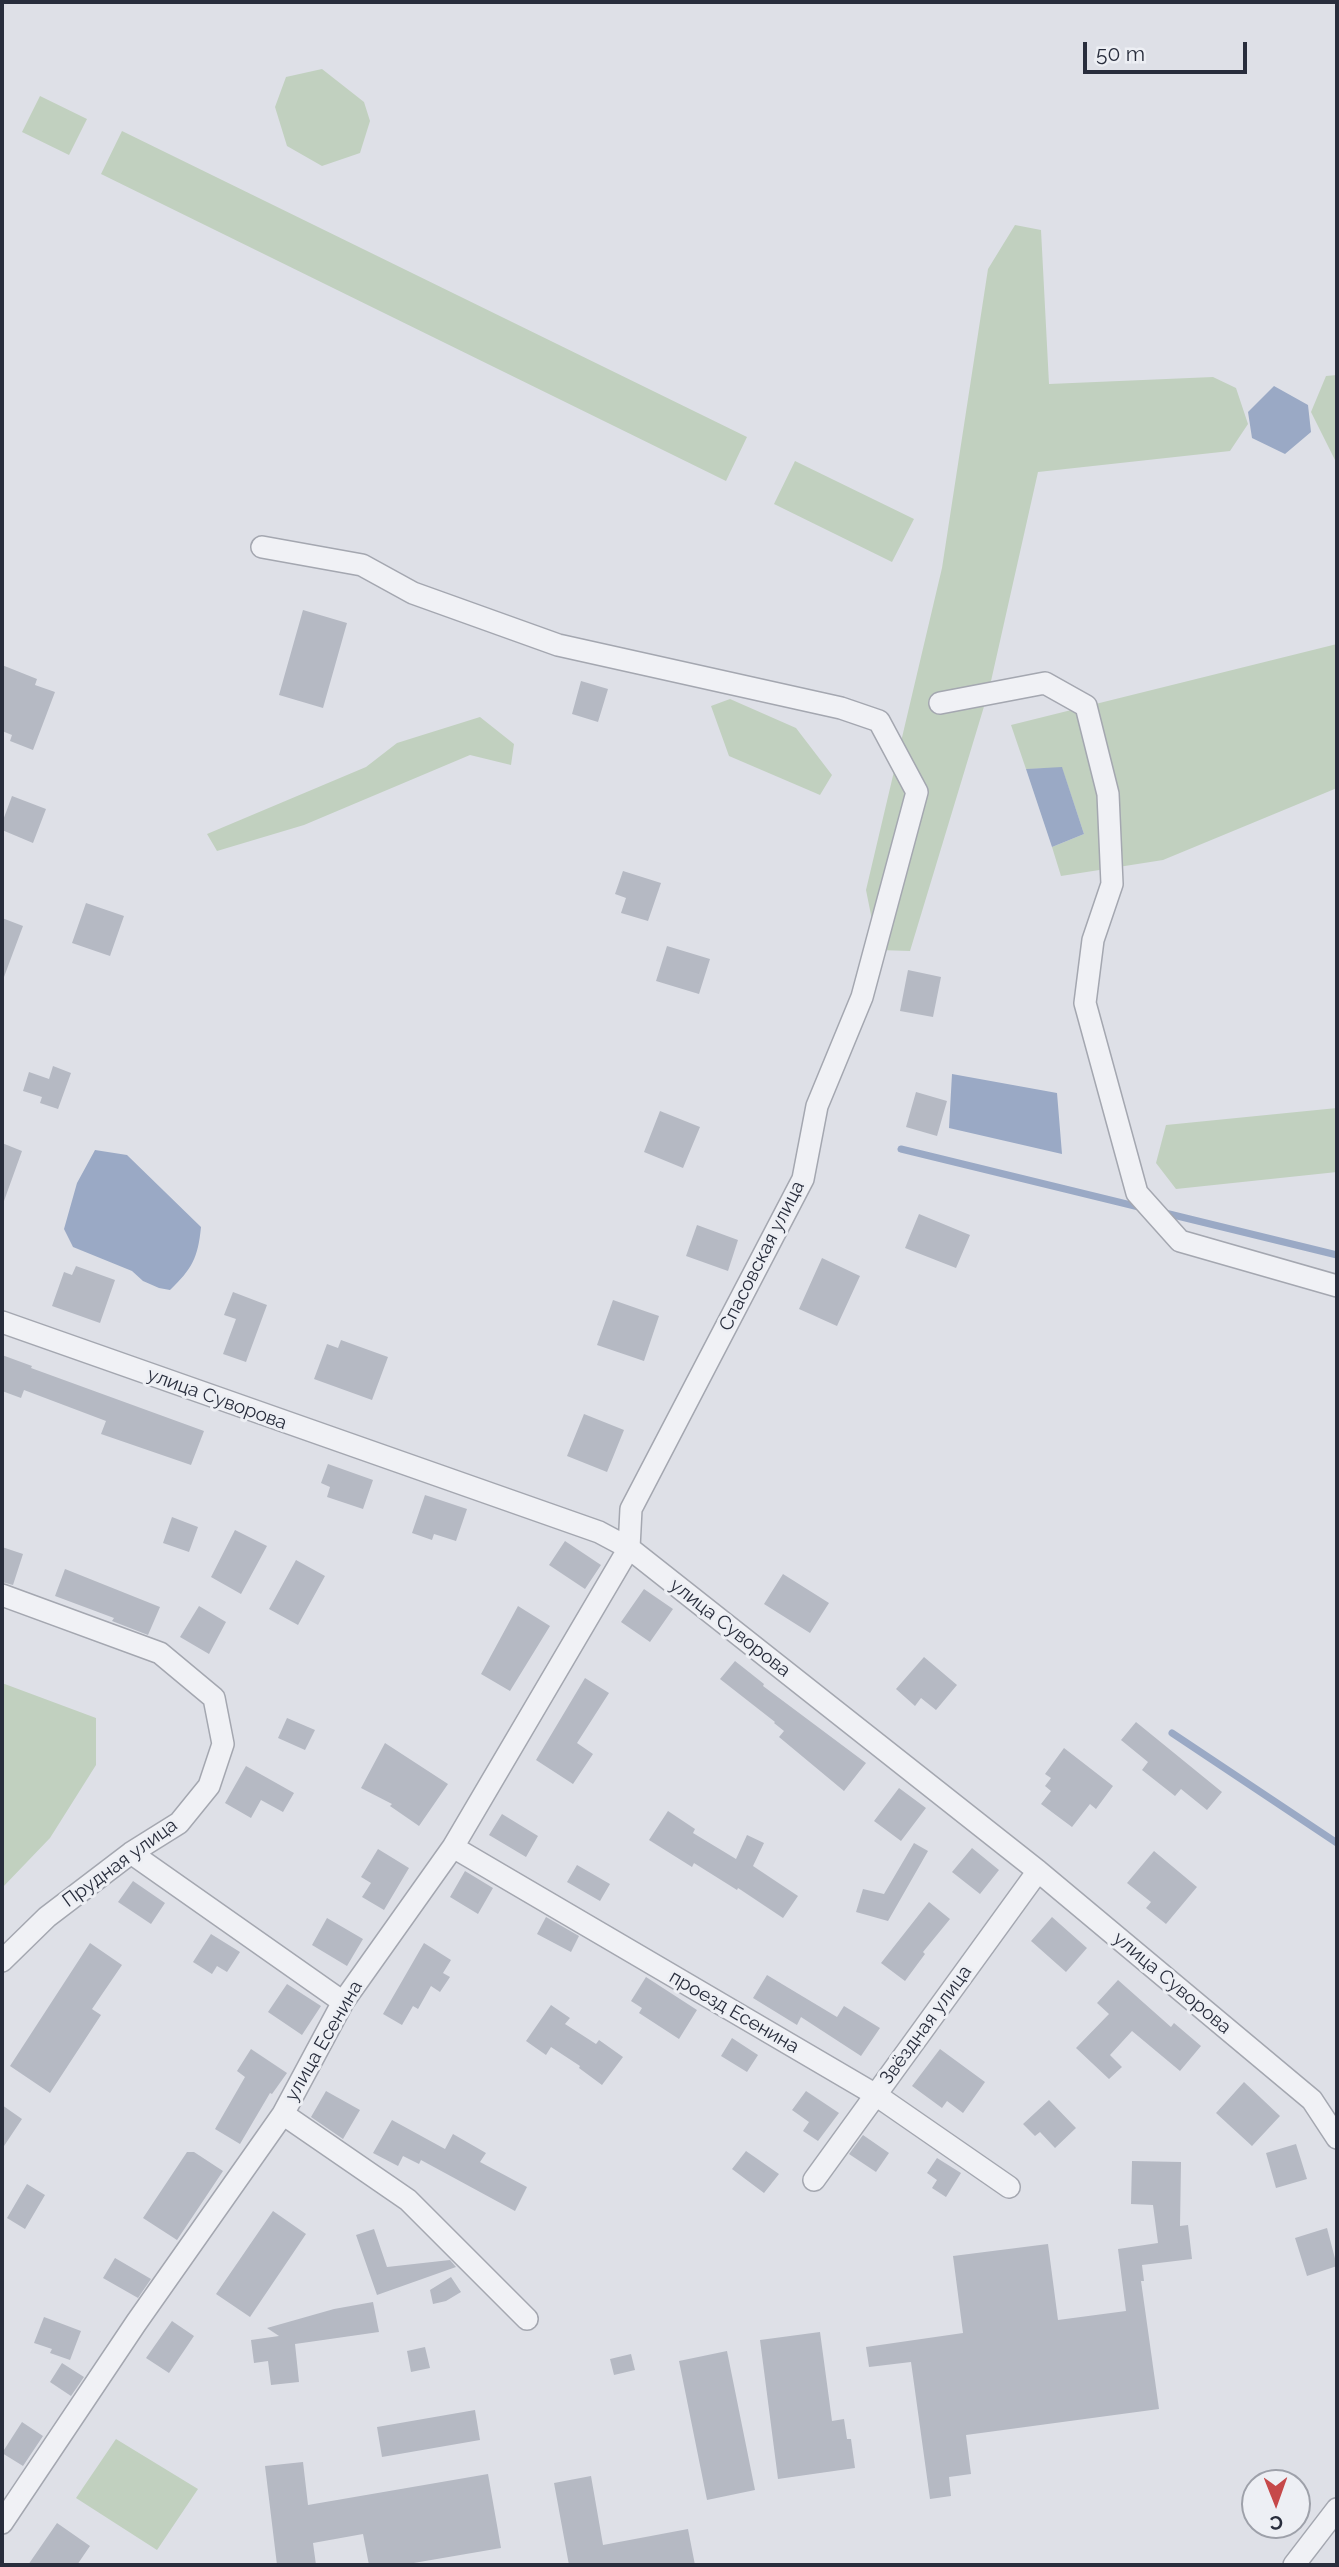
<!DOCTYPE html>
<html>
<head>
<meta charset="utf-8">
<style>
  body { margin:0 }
  #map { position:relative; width:1339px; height:2567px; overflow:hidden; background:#dee0e7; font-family:Raleway,sans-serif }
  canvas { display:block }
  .frame { position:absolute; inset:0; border:4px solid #282d3c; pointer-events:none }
  .north { position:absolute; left:1241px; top:2469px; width:70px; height:70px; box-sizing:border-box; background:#edeff4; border:2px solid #9ea1aa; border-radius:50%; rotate:179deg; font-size:19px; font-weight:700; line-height:28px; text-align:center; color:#282d3c }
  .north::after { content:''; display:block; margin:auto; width:24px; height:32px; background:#c6494a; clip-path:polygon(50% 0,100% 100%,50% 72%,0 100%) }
  .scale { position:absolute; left:1083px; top:42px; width:164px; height:32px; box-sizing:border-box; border:4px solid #282d3c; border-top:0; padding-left:9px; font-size:21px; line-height:24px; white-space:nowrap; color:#282d3c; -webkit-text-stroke:5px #edeff4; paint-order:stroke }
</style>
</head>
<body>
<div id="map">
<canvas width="1339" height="2567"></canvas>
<div class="frame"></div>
<div class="north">С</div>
<div class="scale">50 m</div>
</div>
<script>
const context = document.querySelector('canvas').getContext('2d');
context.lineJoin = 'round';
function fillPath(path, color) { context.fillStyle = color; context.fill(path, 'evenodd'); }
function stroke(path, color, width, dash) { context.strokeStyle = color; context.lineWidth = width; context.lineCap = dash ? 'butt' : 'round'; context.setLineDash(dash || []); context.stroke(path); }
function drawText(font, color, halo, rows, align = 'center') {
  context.font = font + ' Raleway,sans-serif'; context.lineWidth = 6; context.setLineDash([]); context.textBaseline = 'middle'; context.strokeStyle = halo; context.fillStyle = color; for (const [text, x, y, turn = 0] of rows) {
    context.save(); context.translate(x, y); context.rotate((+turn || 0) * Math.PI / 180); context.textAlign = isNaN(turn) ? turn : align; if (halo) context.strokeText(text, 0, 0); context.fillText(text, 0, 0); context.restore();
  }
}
fillPath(new Path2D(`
  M322,69L364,102L370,121L360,153L322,166L287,146L275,107L286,77Z
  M40,96L87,119L69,155L22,132Z
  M122,131L747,437L726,481L101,174Z
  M1015,225L1041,230L1049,384L1213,377L1236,388L1248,424L1230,451L1038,472L989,690L910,951L878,950L866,890L942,568L988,269Z
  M1337,375V460H1335L1311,412L1326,376Z
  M795,461L914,519L892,562L774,504Z
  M1337,644V788L1163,860L1061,876L1052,847L1084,834L1062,768L1026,769L1011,725Z
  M730,699L796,728L832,775L820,795L729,756L711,706Z
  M480,717L514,744L511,765L470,755L304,825L217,851L207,834L366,767L397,743Z
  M1337,1108V1172L1176,1189L1156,1163L1166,1125Z
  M2,1683L96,1718V1765L50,1838L2,1888Z
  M116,2439L198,2489L157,2550L76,2498Z`), '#c1d0bf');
fillPath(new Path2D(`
  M1274,386L1308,405L1311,432L1285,454L1252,438L1248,412Z
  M1062,767L1084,834L1052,847L1026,769Z
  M952,1074L1057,1093L1062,1154L949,1128Z
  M95,1150L127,1155L201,1227C198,1258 192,1269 170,1290L159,1288L143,1281L132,1271L73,1247L64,1229L77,1183Z`), '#9aa9c5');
stroke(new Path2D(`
  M901,1149L1143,1208
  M1161,1212L1337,1255
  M1172,1733L1337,1843`), '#9aa9c5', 7);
fillPath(new Path2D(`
  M303,610L347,623L323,708L279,695Z
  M2,665L37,679L35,685L55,692L33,750L10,741L12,735L2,731Z
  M581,681L608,689L598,722L572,714Z
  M12,796L46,809L33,843L2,830V823Z
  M623,871L661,883L648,921L621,913L626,898L615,894Z
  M86,903L124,916L110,956L72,943Z
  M2,918L23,926L4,977H2Z
  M667,946L710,959L699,994L656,981Z
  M908,970L941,977L933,1017L900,1011Z
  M53,1066L71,1073L58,1109L40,1103L42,1097L23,1091L29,1072L49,1079Z
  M916,1092L947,1101L937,1136L906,1127Z
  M660,1111L700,1127L683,1168L644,1152Z
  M2,1143L22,1151L4,1201L2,1200Z
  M919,1214L970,1235L956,1268L905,1248Z
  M697,1225L738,1240L728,1271L686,1256Z
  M822,1258L860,1276L837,1326L799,1309Z
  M76,1266L115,1280L100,1323L52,1306L64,1272L72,1275Z
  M233,1292L267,1305L246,1362L223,1354L236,1319L224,1315Z
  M613,1300L659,1316L644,1361L597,1345Z
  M341,1340L388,1357L372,1400L314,1379L327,1344L338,1348Z
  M2,1355L32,1366L31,1368L204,1431L191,1465L101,1434L106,1421L24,1390L21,1398L2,1391Z
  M584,1414L624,1430L607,1472L567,1456Z
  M328,1464L373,1480L363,1509L327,1497L330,1487L321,1483Z
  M425,1495L467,1509L456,1541L434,1534L432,1540L412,1533Z
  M172,1517L198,1527L189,1552L163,1543Z
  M235,1530L267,1546L241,1594L211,1577Z
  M565,1541L601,1565L585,1589L549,1565Z
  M2,1547L23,1554L13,1585L2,1582Z
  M296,1560L325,1576L298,1625L269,1609Z
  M65,1569L160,1607L148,1635L112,1621L114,1618L55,1596Z
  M783,1574L829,1603L810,1633L764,1604Z
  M644,1589L673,1609L650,1642L621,1622Z
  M199,1606L226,1622L209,1654L180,1637Z
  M518,1606L550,1626L510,1691L481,1674Z
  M924,1657L957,1685L936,1710L921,1698L915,1706L896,1689Z
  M735,1661L764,1684L763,1686L866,1763L844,1791L779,1737L784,1731L774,1723L775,1722L720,1679Z
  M585,1678L609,1693L577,1743L593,1754L573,1784L536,1760Z
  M287,1718L315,1730L305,1750L278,1738Z
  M1136,1722L1222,1792L1207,1810L1181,1789L1175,1796L1142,1770L1148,1762L1121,1740Z
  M385,1743L448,1784L419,1826L390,1806L392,1804L361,1788Z
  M1064,1748L1113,1786L1096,1809L1090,1804L1072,1827L1041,1804L1051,1791L1045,1786L1051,1778L1045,1774Z
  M246,1766L294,1793L283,1812L261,1800L251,1818L225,1803Z
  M899,1788L926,1808L901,1841L874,1821Z
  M668,1811L695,1829L693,1833L736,1859L747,1835L764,1843L753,1866L798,1896L783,1918L738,1888L737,1890L694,1863L692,1867L649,1840Z
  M502,1814L538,1836L526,1857L489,1835Z
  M914,1843L928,1851L888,1921L856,1912L863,1889L884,1894Z
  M972,1848L999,1870L980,1894L952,1872Z
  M378,1849L409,1868L384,1910L362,1897L371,1883L361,1877Z
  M1154,1851L1197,1887L1166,1924L1146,1908L1151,1902L1127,1883Z
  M577,1865L610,1884L600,1901L567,1882Z
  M465,1871L493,1888L478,1914L450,1897Z
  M133,1881L165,1903L151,1924L118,1902Z
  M929,1902L950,1919L923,1952L925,1954L905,1981L881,1963Z
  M546,1917L579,1936L571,1952L537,1934Z
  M1052,1917L1087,1948L1066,1972L1031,1941Z
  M327,1918L363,1939L347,1966L312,1945Z
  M211,1934L240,1952L227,1972L217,1966L212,1974L193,1962Z
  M90,1943L122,1965L92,2009L101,2015L50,2093L10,2066Z
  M424,1943L451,1960L443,1973L450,1977L440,1992L431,1986L418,2009L413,2006L402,2025L383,2014Z
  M767,1975L837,2017L844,2006L880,2028L861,2056L801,2017L797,2025L753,1998Z
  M646,1977L697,2010L679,2039L639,2013L642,2008L631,2001Z
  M1118,1980L1171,2027L1174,2023L1201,2046L1180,2071L1132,2031L1110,2055L1122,2067L1109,2079L1076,2048L1109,2014L1097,2003Z
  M287,1984L321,2006L302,2035L268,2012Z
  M551,2005L570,2018L565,2024L596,2044L599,2040L623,2057L602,2085L579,2068L580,2066L551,2047L546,2055L526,2041Z
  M732,2038L758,2055L747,2072L721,2056Z
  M251,2049L287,2073L272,2094L270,2093L240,2144L215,2129L245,2077L237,2071Z
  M940,2049L985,2082L963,2113L947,2101L942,2108L912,2086Z
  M1244,2082L1280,2116L1252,2146L1216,2113Z
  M326,2091L360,2110L343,2139L311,2117Z
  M806,2091L839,2113L818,2141L803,2131L809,2122L792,2110Z
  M1049,2100L1076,2128L1055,2148L1040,2132L1035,2136L1023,2124Z
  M2,2105L22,2119L2,2149Z
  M392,2120L445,2149L453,2134L486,2153L480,2162L527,2187L515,2211L421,2160L419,2164L403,2156L398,2166L373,2153Z
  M863,2135L889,2153L876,2172L849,2154Z
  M1296,2144L1307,2179L1276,2188L1266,2153Z
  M746,2151L779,2174L764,2193L732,2169Z
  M187,2152H194L223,2171L177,2240L143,2218Z
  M937,2158L961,2173L946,2197L932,2188L937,2180L927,2173Z
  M1132,2161L1181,2162L1180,2226L1188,2225L1192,2259L1142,2265L1144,2281H1141L1159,2409L966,2435L971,2474L949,2477L951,2496L930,2499L911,2362L869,2367L866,2347L963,2333L953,2256L1048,2244L1058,2320L1126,2311L1118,2249L1158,2243L1153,2205L1131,2204Z
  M27,2184L45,2195L25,2229L7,2218Z
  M273,2211L306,2234L250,2317L216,2294Z
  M1327,2228L1337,2266L1307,2276L1295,2238Z
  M374,2229L387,2267L450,2260L456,2267L377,2295L356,2235Z
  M115,2258L151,2279L138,2298L103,2278Z
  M451,2277L461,2292L446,2301L433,2304L430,2290Z
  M373,2302L379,2332L295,2344L299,2382L271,2385L268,2361L254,2363L251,2340L279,2336L267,2328L334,2309Z
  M44,2317L81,2331L70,2360L50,2353L52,2349L34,2343Z
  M172,2321L194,2336L169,2373L146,2358Z
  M820,2332L832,2421L844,2419L847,2439H851L855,2468L778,2479L760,2340Z
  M425,2347L430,2368L411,2372L407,2351Z
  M727,2351L755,2490L707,2500L679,2361Z
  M631,2354L635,2370L614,2375L610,2359Z
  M62,2363L84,2377L71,2396L50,2382Z
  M475,2410L480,2440L382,2457L377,2427Z
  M22,2422L43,2436L23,2466L2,2453Z
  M303,2462L308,2505L488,2474L501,2548L402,2565H369L363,2534L313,2543L316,2565H277L265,2466Z
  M591,2476L603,2545L688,2529L695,2565H569L554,2483Z
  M57,2523L90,2546L77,2565H28Z`), '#b5b9c3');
const street = new Path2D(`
  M940,703L1045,683L1086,706L1108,794L1112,884L1093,940L1085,1003L1137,1193L1180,1241L1337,1286
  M2,1322L599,1532L629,1548L1038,1871L1312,2100L1337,2138
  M2,1595L160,1653L214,1698L223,1744L209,1786L179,1823L131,1853L47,1917L2,1961
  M453,1847L876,2095L1009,2187
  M131,1853L343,2002
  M283,2114L408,2200L527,2319
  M814,2180L1038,1871
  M2,2523L136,2323L283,2114L343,2002L453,1847L629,1548L631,1509L803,1179L817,1106L862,997L917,792L879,721L841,708L558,645L413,593L362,565L262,547
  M1294,2565L1337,2509`);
stroke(street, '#a4a7b0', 24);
stroke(street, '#f0f1f5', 21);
drawText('19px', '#282d3c', '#edeff4', [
  ["Спасовская улица",762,1256,-63],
  ["улица Суворова",217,1399,20],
  ["улица Суворова",730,1628,38],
  ["Прудная улица",120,1863,-36],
  ["улица Суворова",1172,1983,40],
  ["проезд Есенина",734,2012,30],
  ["Звёздная улица",926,2025,-54],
  ["улица Есенина",324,2041,-60]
]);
</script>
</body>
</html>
